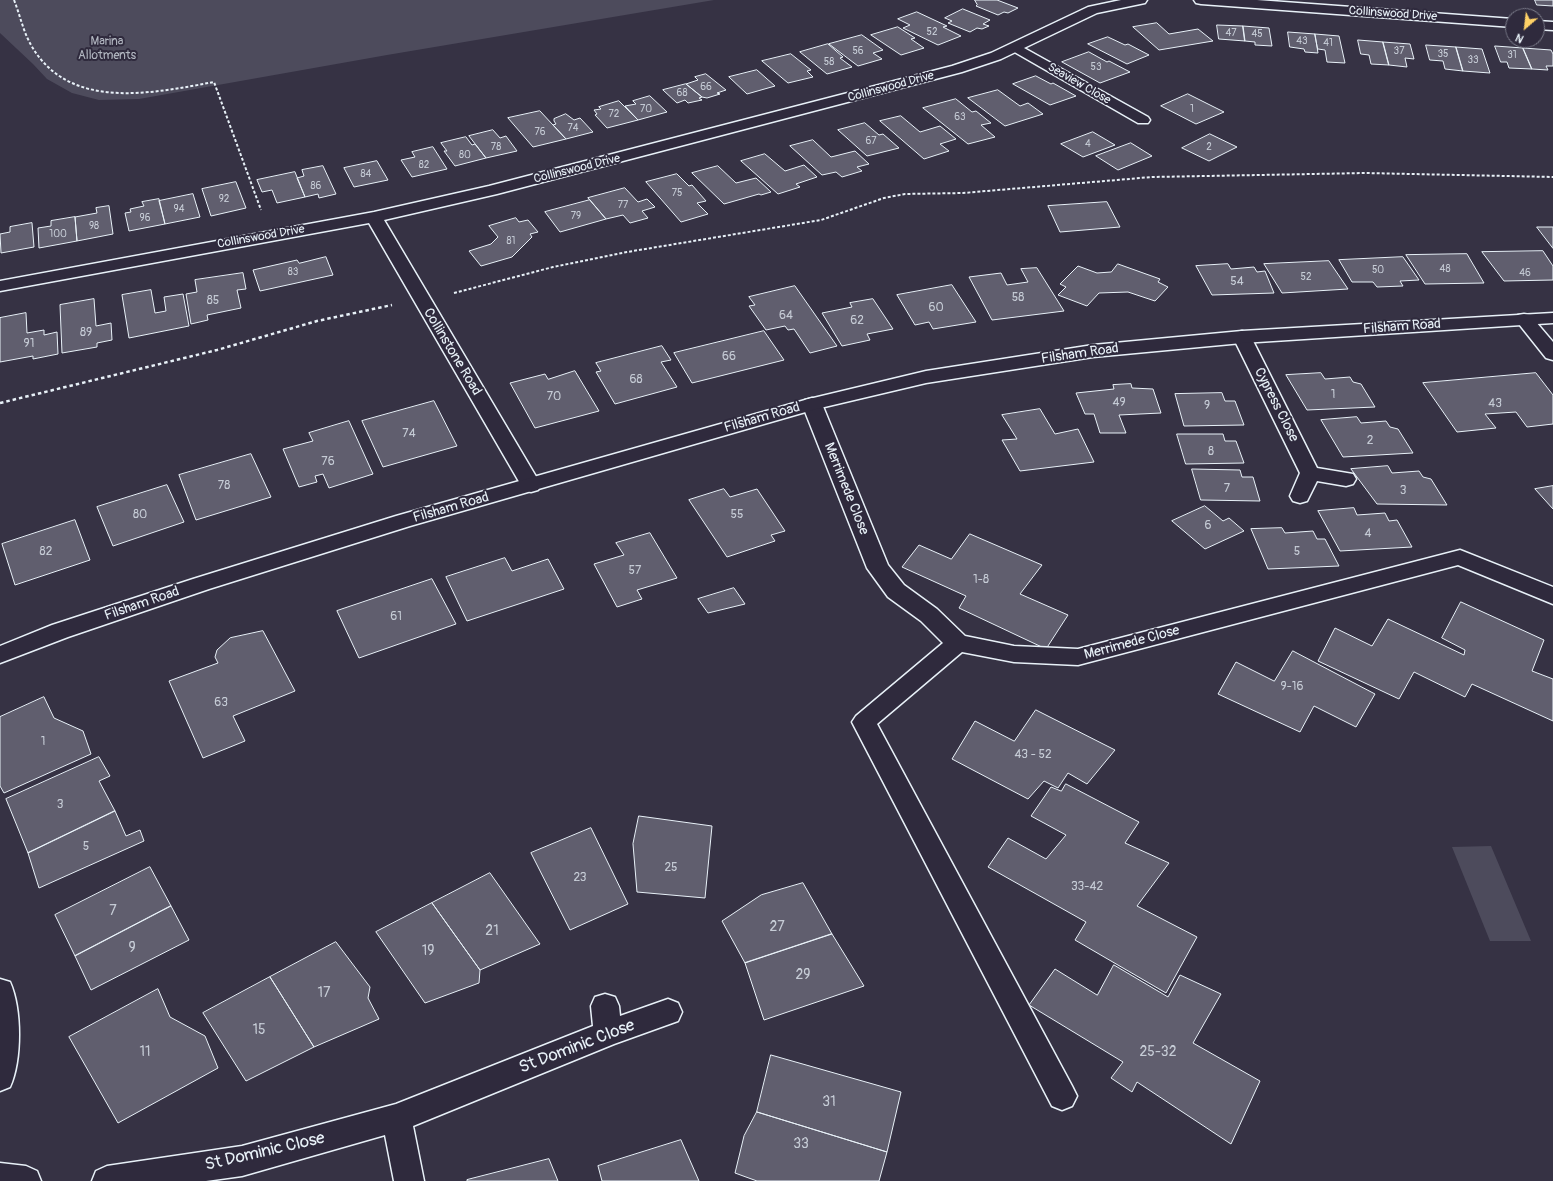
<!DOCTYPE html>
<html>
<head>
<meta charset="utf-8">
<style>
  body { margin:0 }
  #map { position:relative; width:1553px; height:1181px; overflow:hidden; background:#363244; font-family:Pangolin,sans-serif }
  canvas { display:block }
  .north { position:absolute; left:1505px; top:8px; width:40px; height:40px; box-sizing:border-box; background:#2f2a3d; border:1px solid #797a88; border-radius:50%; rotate:208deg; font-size:11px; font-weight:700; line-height:16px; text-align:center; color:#e8f1f8 }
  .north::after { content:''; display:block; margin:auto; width:14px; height:18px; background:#ffd166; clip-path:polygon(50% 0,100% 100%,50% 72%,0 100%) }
</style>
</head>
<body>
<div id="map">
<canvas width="1553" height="1181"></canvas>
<div class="north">N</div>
</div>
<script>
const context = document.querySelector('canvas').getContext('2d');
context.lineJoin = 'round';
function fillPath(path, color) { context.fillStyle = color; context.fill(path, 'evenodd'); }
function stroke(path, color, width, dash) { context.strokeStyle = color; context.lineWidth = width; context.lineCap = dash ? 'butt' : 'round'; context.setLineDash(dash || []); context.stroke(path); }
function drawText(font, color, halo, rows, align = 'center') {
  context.font = font + ' Pangolin,sans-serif'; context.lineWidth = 4; context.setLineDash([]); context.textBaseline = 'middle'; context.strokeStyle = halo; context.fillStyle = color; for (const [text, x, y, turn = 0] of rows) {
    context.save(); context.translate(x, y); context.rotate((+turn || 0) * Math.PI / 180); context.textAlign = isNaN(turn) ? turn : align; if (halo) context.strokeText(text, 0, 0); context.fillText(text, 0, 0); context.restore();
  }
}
fillPath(new Path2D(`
  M0,0H714L387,55L139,99L99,100L72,93L47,79L33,64L0,33Z
  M1491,846L1531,941H1490L1452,847Z`), '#4d4b5c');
const building = new Path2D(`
  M975,0H997L1018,8L1008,13L1004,12L998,15L976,6L977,5Z
  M1535,0H1553V6L1537,5Z
  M963,9L990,20L983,24L989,26L982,29L977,28L970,32L948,23L952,21L945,18Z
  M917,12L947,26L943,27L961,36L938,45L903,28L910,25L898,19Z
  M1157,23L1169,34L1198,29L1213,41L1159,50L1133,27Z
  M1217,25L1243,26L1245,41L1219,39Z
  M1243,26L1269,28L1272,46L1255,45V42L1245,41Z
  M898,27L915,38L911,39L924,48L901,55L871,35Z
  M1288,32L1315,34L1318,53L1305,52L1304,49L1290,47Z
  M1315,34L1339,36L1345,63L1327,62L1325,50L1318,49Z
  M862,35L883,50L873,53L882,59L858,66L829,44Z
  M1108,37L1125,45L1128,44L1149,55L1127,64L1088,44Z
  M1358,40L1383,42L1389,65L1371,64L1369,55L1361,54Z
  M1383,42L1410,44L1414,59L1405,58L1407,67L1389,65Z
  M828,44L843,57L840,58L852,67L827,74L800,52Z
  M1426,45L1456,47L1463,71L1445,69L1443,61L1430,60Z
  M1495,46L1523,48L1532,69L1509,68L1507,62H1501Z
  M1456,47L1482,49L1490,73L1463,71Z
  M1523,48L1551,50L1553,54V66H1546L1548,70L1532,69Z
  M1089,52L1107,62L1109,61L1130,72L1100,83L1062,62Z
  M791,54L811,70L807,71L813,77L788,83L762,61Z
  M757,70L775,86L747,94L729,77Z
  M706,74L726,90L717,93L720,94L707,98L702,97L686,84L698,80L695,77Z
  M1036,76L1051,84L1053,83L1076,96L1050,105L1013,84Z
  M686,84L702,97L699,98L702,100L688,103L685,100L677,103L663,90Z
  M998,90L1020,106L1028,103L1043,114L1005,126L968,98Z
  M1188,94L1224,112L1196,124L1161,106Z
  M650,96L667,112L638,120L625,106L636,104L633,101Z
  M956,99L972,112L976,111L991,123L981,125L995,137L968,144L923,108Z
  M619,101L638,120L607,128L595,115L597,114L594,110L601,109L599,107Z
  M540,111L566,139L533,147L508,118Z
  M566,114L574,120L580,118L593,132L566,139L553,125L556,124L554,121V119Z
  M901,116L920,132L940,126L956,139L940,144L949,151L924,159L880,121Z
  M865,123L879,135L883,134L899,148L867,156L838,130Z
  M493,130L500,138L506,136L517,151L486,158L469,136Z
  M1093,132L1115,145L1083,157L1061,144Z
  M1210,134L1237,147L1209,161L1182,148Z
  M466,137L472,145L475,144L486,158L455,166L444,151H447L441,143Z
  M813,140L831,157L855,151L869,164L857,167L862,171L842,177L836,172L822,175L790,146Z
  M1131,143L1152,156L1118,170L1096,156Z
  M433,147L447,169L412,177L401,160L415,157L412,152Z
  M765,154L785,171L804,165L817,177L796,184L800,187L778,194L741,161Z
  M377,161L388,180L354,187L344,168Z
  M323,166L336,194L319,198L318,194L305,197L297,178L304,176L302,170Z
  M718,166L736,183L756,178L771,192L761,195L759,194L724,204L692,173Z
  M295,172L305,197L277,203L272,190L262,192L257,180Z
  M677,174L689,186L692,185L706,201L697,203L708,214L681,222L646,182Z
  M236,182L246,208L211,216L202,189Z
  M625,188L638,202L647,199L655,207L642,211L648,218L630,223L623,215L606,219L588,198Z
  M193,194L200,217L165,224L159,201Z
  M159,199L165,224L129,231L125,213L131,212L130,209L144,206L142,202Z
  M590,200L606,219L560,232L545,212Z
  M1107,202L1120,227L1060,232L1048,206Z
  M109,206L113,234L77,241L75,217L97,213L96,208Z
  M75,217L77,241L39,248L38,228L51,226V221Z
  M516,218L519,222L528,220L538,232L530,234L532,237L512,257L481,266L469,251L491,244L498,237L489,226Z
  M32,223L34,247L1,253L0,234L10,232V227Z
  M1537,227H1553V248Z
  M1543,251L1553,266V280L1504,281L1482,252Z
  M1467,254L1484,283L1425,284L1406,255Z
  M326,257L333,275L260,291L253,270L297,260L299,263Z
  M1403,257L1419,280L1400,281L1403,286L1377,287L1373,282H1352L1339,260Z
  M1329,261L1348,289L1282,293L1264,264Z
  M1118,264L1160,279L1158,282L1168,287L1155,301L1128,292L1099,293L1087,306L1058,295L1066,287L1060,284L1078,266L1097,273L1111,272Z
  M1228,264L1231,269L1254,267L1257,272L1265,271L1274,293L1212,295L1196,266Z
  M1037,268L1064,311L992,320L969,277L1001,273L1007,285L1028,282L1021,269Z
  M243,273L246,289L237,290L241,308L207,315L208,320L191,324L186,294L197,292L195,280Z
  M952,285L976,322L933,329L929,322L915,325L897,295Z
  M795,286L837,346L810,353L794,329L788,330L785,326L766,330L749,306L755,305L749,297Z
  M151,290L155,313L166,311L164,297L183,294L189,326L129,338L122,295Z
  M94,299L96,326L111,323L112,340L97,343V347L62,353L60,305Z
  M873,299L893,329L867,334L870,340L842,346L822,313L852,307L850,303Z
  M26,313L27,333L44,330V335L57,332L58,354L33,359V356L0,362V318Z
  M764,331L784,360L692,383L674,353Z
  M662,346L671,360L661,362L677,387L615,404L596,372L601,371L596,363Z
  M575,371L599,411L535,428L510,383L545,374L548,379Z
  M1321,373L1325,379L1350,377L1353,382L1361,384L1375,407L1307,410L1286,375Z
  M1536,373L1553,395V424L1527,427L1516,412L1485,414L1496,428L1457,432L1423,383Z
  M1131,384L1132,388L1153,389L1161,413L1119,415L1126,433H1100L1094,414H1085L1076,393L1114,389L1113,385Z
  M1222,393L1225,401H1235L1244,425L1184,426L1175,394Z
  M434,401L457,446L383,467L362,421Z
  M1040,409L1055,434L1078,429L1094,462L1020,471L1002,440L1017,439L1002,415Z
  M1357,417L1361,423L1386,421L1390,427L1398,429L1413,453L1343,457L1321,420Z
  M349,421L373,474L329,488L323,474L315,476L317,482L299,487L283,449L313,441L309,433Z
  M1177,434H1223L1225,441H1236L1244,463L1186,464Z
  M251,454L271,497L196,520L179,475Z
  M1388,466L1392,473L1419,471L1423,477L1431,479L1447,505L1377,504L1351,469Z
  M1192,469L1240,470L1242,477H1253L1260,501L1201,500Z
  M167,485L184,522L113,546L97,507Z
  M1553,486V509L1535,489Z
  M724,489L730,497L757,489L785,531L771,535L775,541L727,557L689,500Z
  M1205,506L1223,521L1229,518L1244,531L1205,549L1172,521Z
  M1354,508L1357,515L1385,513L1389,521L1397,520L1412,547L1340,551L1318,511Z
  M75,520L90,560L15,585L2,544Z
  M1282,528L1285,533L1313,531L1317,539H1325L1339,566L1268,569L1251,529Z
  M650,533L677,578L637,590L642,599L617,607L594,564L624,555L616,543Z
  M970,534L1042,565L1020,594L1068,615L1046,649L959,608L966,596L902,567L919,545L951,559Z
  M505,558L512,571L548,559L564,589L467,621L446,577Z
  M432,579L456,624L359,658L337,611Z
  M734,588L745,604L708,613L698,599Z
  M1461,602L1544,640L1532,671L1553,679V721L1472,684L1465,697L1414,672L1399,699L1318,661L1335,628L1372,646L1388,619L1464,655L1465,650L1442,638Z
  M263,631L295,691L233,716L245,741L203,758L169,681L218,663L215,657L217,650L230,638Z
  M1293,651L1375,694L1356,727L1314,706L1300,732L1218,694L1236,662L1274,681Z
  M44,697L54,718L83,731L91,754L4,793L0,786V717Z
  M1036,710L1115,750L1087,784L1068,773L1058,788L1044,781L1028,799L952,759L975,721L1014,741Z
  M99,757L110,776L99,781L115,811L28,853L6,799Z
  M1066,784L1139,822L1125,843L1169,863L1137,906L1197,937L1166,993L1075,940L1086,922L988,867L1008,838L1046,859L1066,835L1031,816L1051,787L1061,791Z
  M115,811L126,836L140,830L144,841L39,888L28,853Z
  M639,816L712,826L705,898L637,892L633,844Z
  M591,828L628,904L570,930L531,853Z
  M150,867L171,906L75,956L55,915Z
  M490,873L540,944L480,970L432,903Z
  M803,883L832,934L745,963L722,921L761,895Z
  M432,903L480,970L479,983L425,1003L376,932Z
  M171,906L189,940L91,990L75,956Z
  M832,934L864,986L764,1020L745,963Z
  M336,942L370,987L368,998L379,1019L314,1047L270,977Z
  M1114,965L1168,997L1180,975L1221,994L1193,1043L1260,1081L1231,1144L1137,1082L1132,1092L1111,1078L1123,1062L1029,1005L1055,969L1097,995Z
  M270,977L314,1047L246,1081L203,1013Z
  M158,989L170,1017L205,1036L218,1068L118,1123L69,1037Z
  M771,1055L901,1092L887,1152L757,1112Z
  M757,1112L887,1152L879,1181H757L735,1173L744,1136Z
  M681,1140L699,1181H602L598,1166Z
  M549,1159L558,1181H467V1180Z`);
fillPath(building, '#605e6e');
stroke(building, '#e8f1f8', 1);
const service = new Path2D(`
  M1015,43L1148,117L1150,120L1148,123H1138L1011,50L1009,47Z`);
const minor = new Path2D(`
  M1121,0H1147L1145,3L1097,13L1001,59L962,72L497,194L384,220L541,485L538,490L531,492L524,490L521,485L369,223L0,291V281L374,212L489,186L952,66L991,53L1088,7Z
  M1194,0H1257L1513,19V27L1201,4L1196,3Z
  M1537,21L1553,22V30L1537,29Z
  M1524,314L1530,315L1553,342V360L1546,358L1515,319L1518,315Z
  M1242,331L1249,333L1251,337L1317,468L1353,474L1356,479L1353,484L1346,486L1317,481L1307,501L1300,503L1293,501L1290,496L1300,473L1233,337L1235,333Z
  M812,398L819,400L822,404L888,565L904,585L937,609L965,636L1014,646L1078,649L1460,550L1553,587V604L1458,565L1078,665L1014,662L962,652L877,724L1072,1086L1077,1096L1072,1106L1062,1110L1052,1106L852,722L856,716L943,643L921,621L888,597L867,568L802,404L805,400Z
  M0,979L10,982C22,1009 22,1060 10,1087L0,1091Z
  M605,994L615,997L619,1006L620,1016L668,999L678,1003L682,1012L678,1021L614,1044L413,1126L424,1181H394L385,1135L242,1176L206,1181H92L96,1171L107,1166L242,1146L396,1104L593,1026L591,1006L595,997Z
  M0,1163L26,1166L37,1171L41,1181H0Z`);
const tertiary = new Path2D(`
  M1553,313V323L1242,343L1093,357L926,383L816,409L410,526L209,589L68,637L0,663V646L52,625L193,579L396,516L805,400L926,371L1093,345L1242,331Z`);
stroke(service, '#e8f1f8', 3);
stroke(minor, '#e8f1f8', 3);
stroke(tertiary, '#e8f1f8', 3);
stroke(new Path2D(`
  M14,0C20,15 23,31 31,45C69,112 153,93 214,82L261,210
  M454,293L553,267L627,252L821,220L884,198L905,194L963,193L1152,177L1365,173L1553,177`), '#e8f1f8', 2, [3, 2]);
stroke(new Path2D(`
  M0,403L217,350L317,321L392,305`), '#e8f1f8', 2.5, [3.5, 3]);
fillPath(service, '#2f2a3d');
fillPath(minor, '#2f2a3d');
fillPath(tertiary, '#2f2a3d');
drawText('10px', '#c6ccd6', null, [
  ["52",932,32],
  ["47",1231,33],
  ["45",1257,34],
  ["43",1302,41],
  ["41",1328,43],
  ["56",858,51],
  ["37",1399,51],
  ["35",1443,54],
  ["31",1512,55],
  ["33",1473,60],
  ["58",829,62],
  ["53",1096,67],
  ["66",706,87],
  ["68",682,93],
  ["70",646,109],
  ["1",1192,109],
  ["72",614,114],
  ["63",960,117],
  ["74",573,128],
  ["76",540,132],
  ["67",871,141],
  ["4",1088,144],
  ["78",496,147],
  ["2",1209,147],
  ["80",465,155],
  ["82",424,165],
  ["84",366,174],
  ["86",316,186],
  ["75",677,193],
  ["92",224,199],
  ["77",623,205],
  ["94",179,209],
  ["79",576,216],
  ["96",145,218],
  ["98",94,226],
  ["100",58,234],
  ["81",511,241],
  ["48",1445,269],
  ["50",1378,270],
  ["83",293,272],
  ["46",1525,273],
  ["52",1306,277]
]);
drawText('12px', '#e8f1f8', '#2f2a3d', [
  ["Collinswood Drive",1393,14,4],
  ["Seaview Close",1079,84,30],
  ["Collinswood Drive",891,87,-15],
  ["Collinswood Drive",577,169,-14],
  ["Collinswood Drive",261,237,-10]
]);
drawText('12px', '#b2b7c1', '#2f2a3d', [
  ["Marina",107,42],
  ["Allotments",107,56]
]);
drawText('12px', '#c6ccd6', null, [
  ["54",1237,282],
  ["58",1018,298],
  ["85",213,301],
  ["60",936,308],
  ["64",786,316],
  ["62",857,321],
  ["89",86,333],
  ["91",29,344],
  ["66",729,357],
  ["68",636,380],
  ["1",1333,395],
  ["70",554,397],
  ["49",1119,403],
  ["43",1495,404],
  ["9",1207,406],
  ["74",409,434],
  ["2",1370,441],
  ["8",1211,452],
  ["76",328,462],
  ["78",224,486],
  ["7",1227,489],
  ["3",1403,491],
  ["80",140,515],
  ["55",737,515],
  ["6",1208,526],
  ["4",1368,534],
  ["82",46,552],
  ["5",1297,552],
  ["57",635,571],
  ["1-8",981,580],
  ["61",396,617],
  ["9-16",1292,687],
  ["63",221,703],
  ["1",43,742],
  ["43 - 52",1033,755],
  ["3",60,805],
  ["5",86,847],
  ["25",671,868],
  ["23",580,878],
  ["33-42",1087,887]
]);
drawText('14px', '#e8f1f8', '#2f2a3d', [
  ["Filsham Road",1402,327,-4],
  ["Collinstone Road",452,352,59],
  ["Filsham Road",1080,354,-8],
  ["Cypress Close",1276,405,63],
  ["Filsham Road",762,418,-16],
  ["Merrimede Close",846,489,68],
  ["Filsham Road",451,508,-16],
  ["Filsham Road",142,604,-19],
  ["Merrimede Close",1132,643,-15]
]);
drawText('14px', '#c6ccd6', null, [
  ["7",113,911],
  ["27",777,927],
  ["21",492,931],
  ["9",132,948],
  ["19",428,951],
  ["29",803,975],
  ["17",324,993],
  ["15",259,1030],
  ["11",145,1052],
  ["25-32",1158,1052],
  ["31",829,1102],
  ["33",801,1144]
]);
drawText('17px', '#e8f1f8', '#2f2a3d', [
  ["St Dominic Close",577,1047,-21],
  ["St Dominic Close",265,1152,-13]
]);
</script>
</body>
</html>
